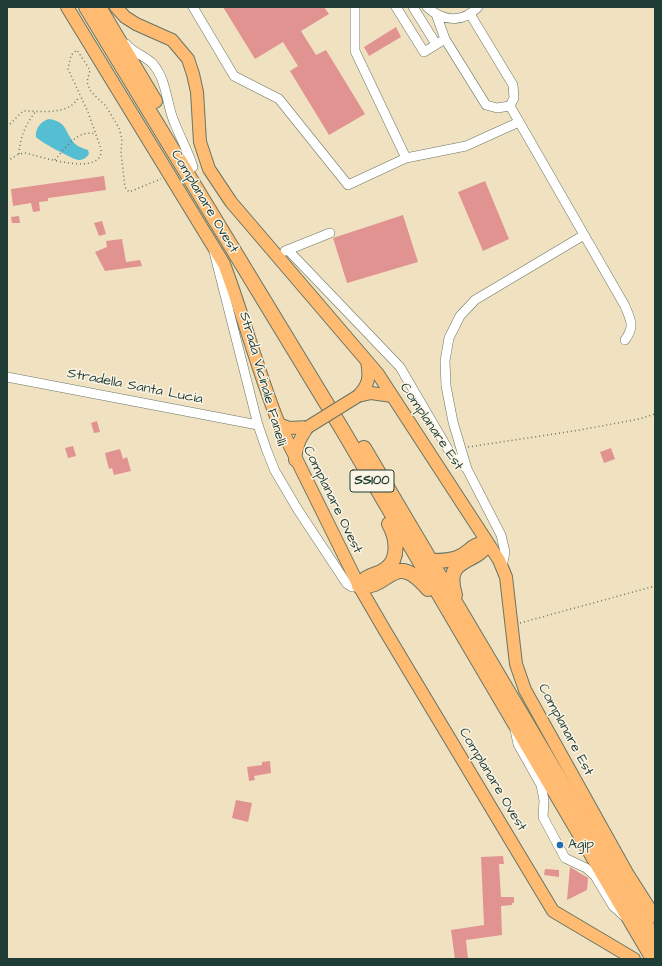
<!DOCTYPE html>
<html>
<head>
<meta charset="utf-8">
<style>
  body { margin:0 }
  #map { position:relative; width:662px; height:966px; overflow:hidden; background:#f0e1c1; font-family:"Architects Daughter",sans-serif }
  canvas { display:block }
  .frame { position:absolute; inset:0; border:8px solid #1f3d34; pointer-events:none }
</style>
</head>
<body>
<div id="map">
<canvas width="662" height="966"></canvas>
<div class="frame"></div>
</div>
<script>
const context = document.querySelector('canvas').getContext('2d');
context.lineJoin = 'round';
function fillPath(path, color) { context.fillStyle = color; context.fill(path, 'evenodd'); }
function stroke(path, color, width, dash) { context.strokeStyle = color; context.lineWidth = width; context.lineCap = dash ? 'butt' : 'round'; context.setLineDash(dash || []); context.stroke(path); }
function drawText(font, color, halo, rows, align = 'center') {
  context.font = font + ' "Architects Daughter",sans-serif'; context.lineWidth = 3; context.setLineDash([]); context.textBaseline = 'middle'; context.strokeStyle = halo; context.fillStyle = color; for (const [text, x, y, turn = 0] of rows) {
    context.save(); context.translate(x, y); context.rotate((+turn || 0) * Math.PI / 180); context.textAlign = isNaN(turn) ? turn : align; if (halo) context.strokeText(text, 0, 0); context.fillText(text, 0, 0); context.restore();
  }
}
fillPath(new Path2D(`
  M49,119C66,122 64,129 72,140C75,146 82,148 88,150L89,154C86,158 83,160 78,160C72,159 39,141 36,137C35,128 41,121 49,119Z`), '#56bed3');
fillPath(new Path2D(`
  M223,7H324L329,14L301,31L316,55L326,50L365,114L329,135L290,71L298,66L283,42L255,59Z
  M396,27L401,37L369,56L364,47Z
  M104,176L106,190L48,198V201L39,202L40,211L33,212L31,203L13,206L11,189Z
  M485,181L509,239L483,251L458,192Z
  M403,215L418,262L347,283L333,238Z
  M19,216L20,223H12L11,217Z
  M102,221L106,234L99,236L94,223Z
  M122,239L126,262L140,260L142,266L105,271L95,252L107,247L106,241Z
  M97,421L100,432L94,433L91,423Z
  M73,446L76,456L68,458L65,448Z
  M611,448L615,459L604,463L600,452Z
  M120,449L123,459L127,457L131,471L114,475L112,468L109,469L105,453Z
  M270,761L271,773L254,776L255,780L249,781L247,767L262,765V762Z
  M236,800L252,803L248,822L232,818Z
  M503,856L504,864H499L501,897H514V903H512V905L501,906L502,935L466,940L468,959H455L451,930L484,925L481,857Z
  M570,867L588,878L587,890L567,900Z
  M545,869L559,870V877L544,875Z`), '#e09391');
const minor = new Path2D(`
  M193,7L234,76L279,99L348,185L406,158L466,146L519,122
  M355,7V51L406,158
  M396,7L424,52L445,39
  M413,7L436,44
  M427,7C443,22 463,23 478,7
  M436,14L445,39L486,105L497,108L510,106
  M470,14L513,85L514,98L510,106L625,306C631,321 635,326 625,340
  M126,44C133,53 146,56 153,64C168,82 166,105 175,124C181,139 188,151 193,167
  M288,250L400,367L452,456L466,468
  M285,251L330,233
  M214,252L258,425L267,451L275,471L298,510L347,584L352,587L359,586
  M7,377L258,425
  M502,567L505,552L501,535L467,469L453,422L446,386L445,361L449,338L460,316L475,300L584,235
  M515,730L518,744L541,785L544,800L543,817L565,858L586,868L595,876L613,906L624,916`);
const major = new Path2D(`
  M67,7L224,264C244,317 258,372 279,424L359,586L384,629L553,911L634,959
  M116,7L125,17L136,24L172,40L188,59L193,74L197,92L200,142L209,169L231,202L378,374L499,560L506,577L516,664L525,690L627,873L655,917
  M358,396C369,385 370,377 367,361
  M358,396L371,393L392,396
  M279,424L289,428L308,427
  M295,460C296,446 300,438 308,427`);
const highway = new Path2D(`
  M86,7L342,429L653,959
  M99,7L155,101
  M364,448L655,940
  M389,524C396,536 400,557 387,568C376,577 367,573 359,586C390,590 393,548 428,589
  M432,561C441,561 449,561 457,558C471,553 471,543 487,544C476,565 443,556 455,595`);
stroke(minor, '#687665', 10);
stroke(major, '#687665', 14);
stroke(highway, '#687665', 16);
stroke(new Path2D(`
  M10,124L23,111C40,111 71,116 79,96
  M19,154C20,136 26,124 36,111
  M55,160C65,148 78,129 95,134
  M7,161L19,154L25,153C39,156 104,178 101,149L88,112L68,69L71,55L77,50L90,70L87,82L91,92L106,106L119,128L122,139L121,153L125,187L129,192L161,179
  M468,447L580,430L639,419L655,414
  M520,623L655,586`), '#687665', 1.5, [1, 3]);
stroke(minor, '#fff', 9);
stroke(major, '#febb71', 12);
stroke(highway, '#febb71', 14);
const majorBridge = new Path2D(`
  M308,427L358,396`);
stroke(majorBridge, '#687665', 14, []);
stroke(majorBridge, '#febb71', 12);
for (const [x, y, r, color] of [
  [560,845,4,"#1f6fb2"]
]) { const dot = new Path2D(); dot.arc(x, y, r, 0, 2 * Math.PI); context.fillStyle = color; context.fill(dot); stroke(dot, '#fcf5e5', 1.5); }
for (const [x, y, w] of [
  [372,481,44]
]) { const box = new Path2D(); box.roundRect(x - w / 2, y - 11, w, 22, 3); context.fillStyle = '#fcf5e5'; context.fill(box); stroke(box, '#1f3d34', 1); }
drawText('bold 13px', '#1f3d34', null, [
  ["SS100",372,481]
]);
drawText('14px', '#1f3d34', '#fcf5e5', [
  ["Complanare Ovest",204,202,59],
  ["Strada Vicinale Fanelli",262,379,74],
  ["Stradella Santa Lucia",135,387,11],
  ["Complanare Est",431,427,56],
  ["Complanare Ovest",332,500,64],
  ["Complanare Est",565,730,62],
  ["Complanare Ovest",492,780,59]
]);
drawText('14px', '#1f3d34', '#fcf5e5', [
  ["Agip",568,845]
], 'left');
</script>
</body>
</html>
